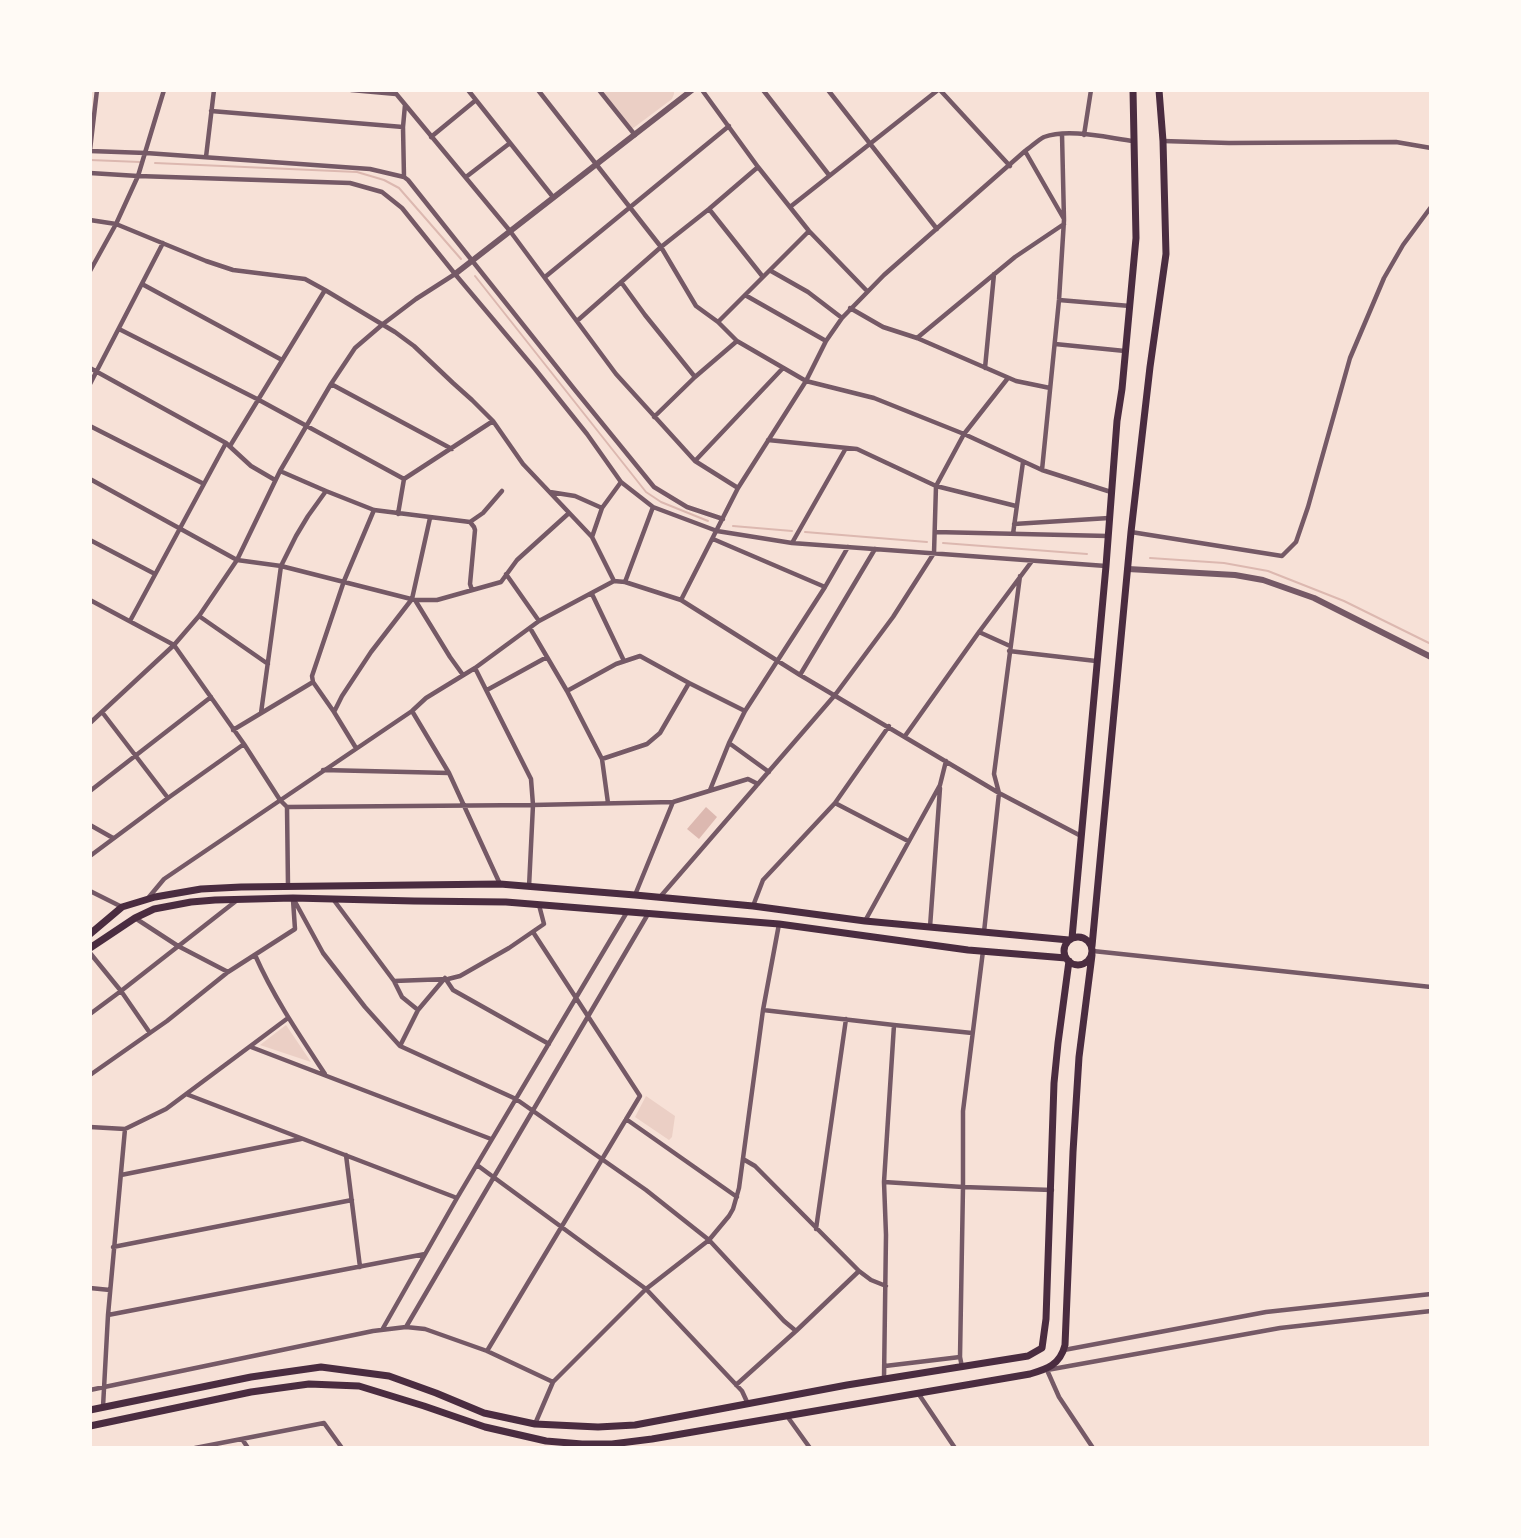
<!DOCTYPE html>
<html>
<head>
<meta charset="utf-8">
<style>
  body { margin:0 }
  #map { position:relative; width:1521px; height:1538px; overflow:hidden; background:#f7e1d7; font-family:"PT Sans Narrow",sans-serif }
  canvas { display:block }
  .frame { position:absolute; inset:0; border:92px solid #fffaf5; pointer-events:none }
</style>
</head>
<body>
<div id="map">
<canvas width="1521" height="1538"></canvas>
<div class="frame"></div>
</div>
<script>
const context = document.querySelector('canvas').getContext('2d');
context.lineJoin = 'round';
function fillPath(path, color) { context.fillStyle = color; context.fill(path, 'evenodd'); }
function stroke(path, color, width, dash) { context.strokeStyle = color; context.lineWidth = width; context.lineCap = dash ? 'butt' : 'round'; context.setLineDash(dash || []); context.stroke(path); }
fillPath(new Path2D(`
  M601,90H674V94L672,99L632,129Z
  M286,1025L311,1062L260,1045Z
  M646,1096L675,1116L672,1137L669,1140L635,1117Z`), '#ebcfc5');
fillPath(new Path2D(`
  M706,807L717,817L699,839L687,829Z`), '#dcb8b0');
stroke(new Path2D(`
  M90,160L140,162
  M155,163L357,172L384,180L399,188L461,259
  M475,276L646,492L661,502L708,521
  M733,526L792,531
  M805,532L927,542
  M943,543L1087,554
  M1150,558L1224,563L1268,571L1344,601L1431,644`), '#dcb8b0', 2);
stroke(new Path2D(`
  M351,90L396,94
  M393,90L510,231L616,374L695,461L738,488
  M468,90L553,197
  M538,90L661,247L696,306L718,322L737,341L806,381L874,398L964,434L1042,470L1111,492
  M599,90L635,135
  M702,90L758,167L809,231L867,291
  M763,90L829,175
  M828,90L937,229
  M940,90L1010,166
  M211,111L403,127
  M1084,135L1091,90
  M431,137L476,100
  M1163,141L1229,143L1396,142L1431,148
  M90,150L97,90
  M90,151L146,153L370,169L404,177L408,180L575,390L654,487L687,507L723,519
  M1025,151L1064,219
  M206,157L214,90
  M90,173L138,176L350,183L382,192L402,208L455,274L535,369L587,434L621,482L653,507L717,531L792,543L1106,566
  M404,177L403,127L405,105
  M466,177L510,143
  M790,207L938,90
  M709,209L763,277
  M90,220L116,224L206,261L233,270L305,279L325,290L395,332L414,346L453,383L472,400L493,421
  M90,271L116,224L138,176L164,90
  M771,271L808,292L842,318
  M545,277L729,126
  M621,282L645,315L695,377L654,417
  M142,284L282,360
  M745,295L826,341
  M1059,300L1130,306
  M850,308L883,327L917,338L1016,381L1050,388
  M577,321L661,247L709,209L758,167
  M718,322L809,231
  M119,329L259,400L404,479L398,514
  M917,338L1015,257L1064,224
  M1055,344L1125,351
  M90,368L226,443L251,466L275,480
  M985,368L994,274
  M695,377L737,341
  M90,384L163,243
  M331,384L452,449
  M90,426L204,484
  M768,440L857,449L936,486L1016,506
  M230,446L325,290
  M695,461L783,368
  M1042,470L1059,300L1064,220L1062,134
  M90,479L237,560L281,566L415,600H437L501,582L517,560L569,513
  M404,479L493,421L523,464L592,537L614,581
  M326,491L374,510L470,522
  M550,492L575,496L602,508L621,482
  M1014,524L1109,518
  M935,532L1108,536
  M1131,532L1282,556L1296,542L1308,507L1350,358L1384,278L1403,245L1431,207
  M1013,534L1023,462
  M592,537L602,508
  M713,539L825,587
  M90,540L155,574
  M792,543L846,448
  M506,574L539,621
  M625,582L653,507
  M472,590L470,584L475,530L474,527L470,522L483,513L502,491
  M592,594L624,661
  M90,600L174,645L244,744L280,800L287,807L288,886
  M415,600L450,657L463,675
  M681,600L738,488L806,381L826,341L842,318L884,275L1025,151C1031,147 1038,140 1044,137C1069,128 1108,138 1134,141
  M199,616L268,664
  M130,621L226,443
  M530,628L567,691L602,759L608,803
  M979,632L1010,646
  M1009,651L1096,661
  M475,668L531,779L533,805L529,887
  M800,675L875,549
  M487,690L547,657
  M567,691L616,664L640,656L689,683
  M412,711L449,773L500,884
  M102,712L168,798
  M334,712L342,696L371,652L412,599L430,518
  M261,713L281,566L296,536L308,516L326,491L280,471
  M90,723L174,645L199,616L237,560L280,471L331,384L355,348L383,324L416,299L455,274
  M233,730L313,682
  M905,736L979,632L1032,561
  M729,743L769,772
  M356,748L334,712L313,682L312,676L344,581L374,510
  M602,759L647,744L660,733L689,683L745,711
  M323,770L449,773
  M710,790L729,743L745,711L825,587L848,547
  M90,791L211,697
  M835,803L908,841
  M287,807L533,805L673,802L748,779L758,784
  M90,825L113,838
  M90,856L168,798L244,744
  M90,891L122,907
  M635,895L673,802
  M149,897L164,879L412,711L426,698L475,668L539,621L614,581L625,582L681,600L800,675L999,793L1081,836
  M660,897L835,695L893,617L934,553L936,486L964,434L1008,378
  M293,898L323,953L365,1007L400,1046L516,1099L646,1190L709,1240L784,1321L796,1331
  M333,899L394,981L402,997L418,1010
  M753,906L763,880L835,803L889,726
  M135,918L178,946L228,972
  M865,921L940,785L946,761
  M930,927L940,788
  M984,932L999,793L994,774L1020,576
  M1093,951L1431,987
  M90,953L121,991L150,1033
  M255,955C274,998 300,1036 325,1074
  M394,981L448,979L460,976L509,948L544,924L539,905
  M763,1010L894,1025L972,1033
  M90,1014L121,991L236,901
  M400,1046L418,1010L445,978L453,990L549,1044
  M251,1047L491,1139
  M90,1075L167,1021L228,972L295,929L293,900
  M186,1094L457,1198
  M626,1119L737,1197
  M90,1127L125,1129L166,1109L288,1018
  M346,1155L360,1267
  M743,1159L755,1166L859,1271L871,1280L886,1286
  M477,1165L646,1289L742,1391L748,1404
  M121,1175L301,1139
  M884,1182L963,1187L1052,1190
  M816,1229L846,1019
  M113,1247L352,1200
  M90,1288L110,1290
  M108,1315L425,1254
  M406,1327L648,914
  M382,1330L457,1198L627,912
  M1064,1350L1266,1312L1431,1294
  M487,1351L640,1096L533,932
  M885,1366L960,1357
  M962,1367L960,1357L963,1187V1111L983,951
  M884,1379L886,1235L884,1182L894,1025
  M736,1385L796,1331L859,1271
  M90,1390L373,1331L406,1327L425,1329L487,1351L553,1382
  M918,1393L955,1448
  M103,1407L108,1315L125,1129
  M787,1416L810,1448
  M535,1424L553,1382L646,1289L709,1240L729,1216L733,1209L739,1188L763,1010L779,924
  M242,1439L248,1448
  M195,1448L324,1423L342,1448
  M1093,1448L1059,1397L1047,1370L1280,1328L1431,1311`), '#755966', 4.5);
stroke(new Path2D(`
  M455,274L692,90
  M1128,569L1235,575L1263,580L1314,598L1431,657`), '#755966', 6);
stroke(new Path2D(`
  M90,934L122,907L155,897L201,889L241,887L500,884L635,895L753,906L865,921L1069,940
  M1064 951a14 14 0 1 1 28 0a14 14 0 1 1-28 0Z
  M1072,938L1106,566L1117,421L1122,389L1136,238L1133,90
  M1092,946L1131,532L1150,367L1166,254L1163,141L1159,90
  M90,948L135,918L154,909L191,902L215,900L293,898L414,901L506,902L779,924L968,950L1066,958
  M90,1410L251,1377L321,1367L389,1376L436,1393L484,1413L535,1424L598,1427L635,1425L847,1385L1028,1356L1042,1348L1046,1319L1054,1083L1058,1043L1069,961
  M90,1426L251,1392L309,1384L359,1386L424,1406L485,1427L546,1441L582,1444H612L652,1439L1030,1374C1047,1369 1060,1365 1065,1345L1073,1152L1079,1057L1092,955`), '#4a2c40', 7);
</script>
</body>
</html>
